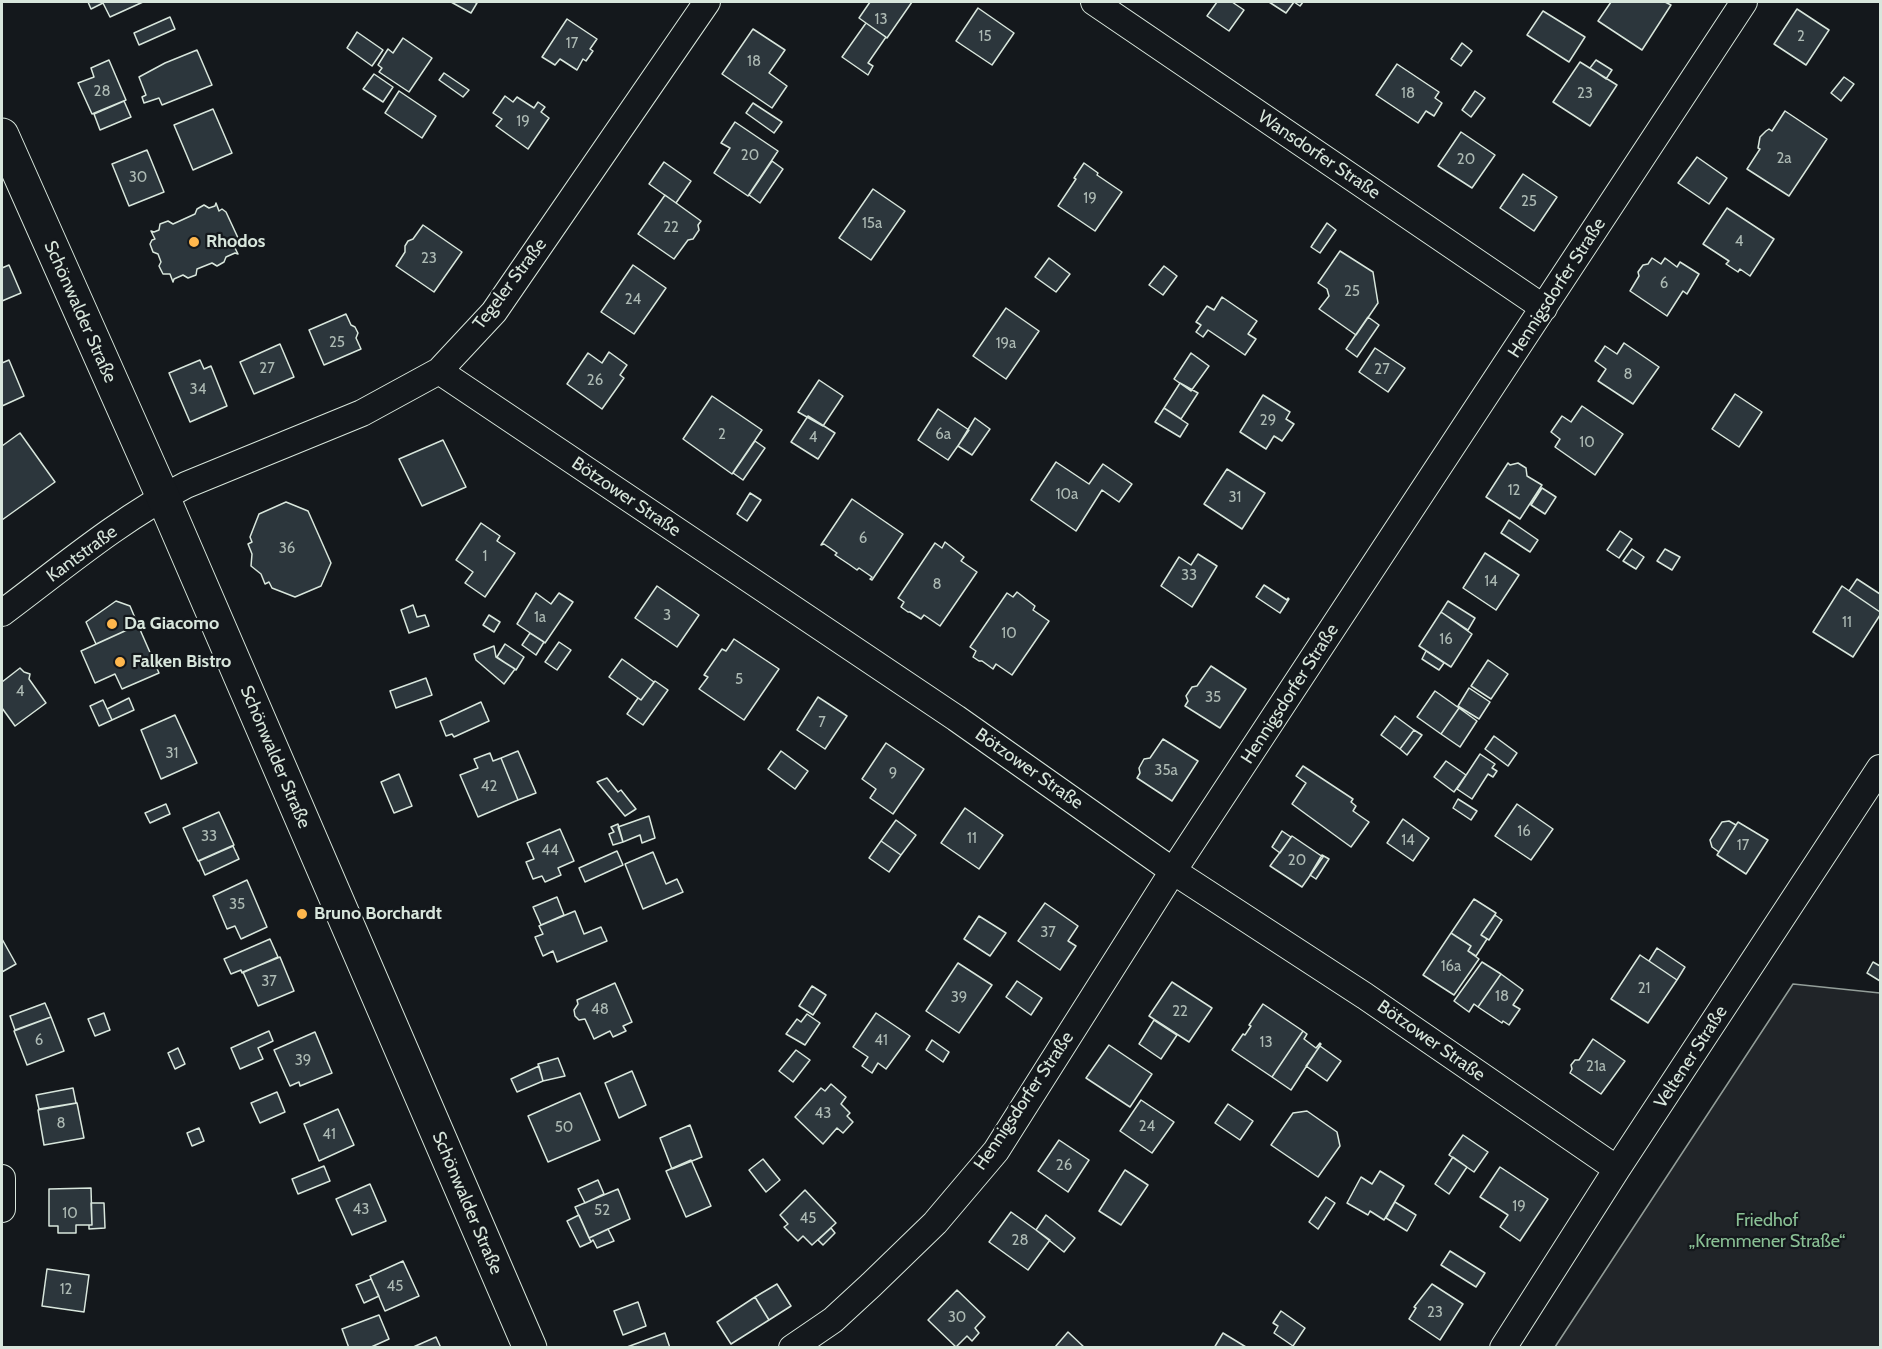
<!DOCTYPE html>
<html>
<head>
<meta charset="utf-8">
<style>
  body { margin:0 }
  #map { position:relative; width:1882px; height:1349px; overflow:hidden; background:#14181c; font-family:Cabin,sans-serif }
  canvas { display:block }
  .frame { position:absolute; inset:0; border:3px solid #d8e6dc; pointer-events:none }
</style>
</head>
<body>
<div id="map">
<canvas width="1882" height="1349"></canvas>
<div class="frame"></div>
</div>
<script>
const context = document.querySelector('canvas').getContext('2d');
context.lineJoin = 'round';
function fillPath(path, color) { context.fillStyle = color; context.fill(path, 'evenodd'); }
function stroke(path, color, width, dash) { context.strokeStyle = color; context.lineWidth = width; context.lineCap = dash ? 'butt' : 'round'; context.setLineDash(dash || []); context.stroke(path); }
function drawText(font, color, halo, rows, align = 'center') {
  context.font = font + ' Cabin,sans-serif'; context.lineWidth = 4.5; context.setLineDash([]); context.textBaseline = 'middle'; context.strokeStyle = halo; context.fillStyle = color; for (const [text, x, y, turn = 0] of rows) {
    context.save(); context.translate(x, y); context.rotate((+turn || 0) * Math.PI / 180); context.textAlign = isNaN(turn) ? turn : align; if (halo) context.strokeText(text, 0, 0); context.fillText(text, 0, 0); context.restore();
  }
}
const green = new Path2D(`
  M1793,984L1880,993V1347H1555Z`);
fillPath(green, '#202428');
stroke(green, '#939e99', 1.5);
const building = new Path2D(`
  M88,2H143L110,17L103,3L91,9Z
  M451,2H474L477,3L471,13Z
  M870,2H912L887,38L859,18Z
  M1217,2H1232L1244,10L1229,31L1207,16Z
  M1269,2H1303L1300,6L1294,2L1286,13Z
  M1611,2H1665L1671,5L1642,50L1598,21Z
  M978,8L1014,33L992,65L956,41Z
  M1797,9L1829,30L1806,65L1774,44Z
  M1543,11L1585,37L1569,62L1527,35Z
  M170,17L175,29L139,45L134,33Z
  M567,19L597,39L590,49L593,51L586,61L583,59L577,70L560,59L555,65L542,57Z
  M866,23L886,37L868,63L873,66L868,75L842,57Z
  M753,29L785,50L769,73L787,86L772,108L722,74Z
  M357,32L383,50L372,66L347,48Z
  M403,38L432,58L409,92L379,72L382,68L378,65L388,49L393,53Z
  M1462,43L1472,51L1461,66L1451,59Z
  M197,50L212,85L162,105L159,98L144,103L142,97L146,95L139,77L165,63Z
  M109,60L126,100L92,114L78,83L94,77L91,68Z
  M1596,60L1612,70L1606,79L1590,68Z
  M1580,62L1617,85L1590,126L1553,102Z
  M1397,64L1439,92L1435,98L1442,103L1434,116L1426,111L1418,123L1376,95Z
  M444,73L469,90L463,97L439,80Z
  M374,74L393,87L383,102L363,89Z
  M1844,77L1854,84L1841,101L1831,93Z
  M399,91L436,116L422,138L385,113Z
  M1475,91L1485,98L1471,117L1462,110Z
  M505,96L513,102L517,97L534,108L538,102L545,107L541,112L549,118L528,149L496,126L502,119L493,113Z
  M124,101L131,117L100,130L94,114Z
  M753,103L782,122L774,133L746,113Z
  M213,109L232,153L193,170L174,125Z
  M1785,111L1827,139L1789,196L1747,169L1760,149L1758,148L1760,137L1766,131L1769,129L1772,131Z
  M735,122L778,151L748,196L714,173L730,148L721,143Z
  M1461,132L1495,155L1472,188L1438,166Z
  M147,150L164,192L129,206L112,164Z
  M1697,157L1727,178L1709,204L1678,183Z
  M772,161L783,169L760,203L749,195Z
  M664,162L691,181L676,203L649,184Z
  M1084,163L1098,173L1097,175L1122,192L1095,231L1058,206L1076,179L1074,178Z
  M1523,174L1557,197L1534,231L1500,208Z
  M873,189L905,211L871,260L839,238Z
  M665,195L701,221L698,225L699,230L693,239L688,240L674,259L638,234Z
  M216,203L219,211L222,209L226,212L239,240L234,246L238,254L235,253L226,257L224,262L217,266L212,263L197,269L196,275L188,278L183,275L174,279L173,282L170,274H163L159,266L161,262L158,254L153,252L150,244L152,240L155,239L151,231L154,232L159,230L160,224L168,221L173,224L195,214L197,209L204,205L209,208L215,206Z
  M1727,208L1774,239L1750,276L1740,269L1738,272L1726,264L1729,261L1703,244Z
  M1327,223L1336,230L1320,253L1311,247Z
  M423,225L462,252L434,292L396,266L405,252V246L408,241L413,239Z
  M1340,251L1373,272L1378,303L1356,335L1319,309L1329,296L1327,289L1318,283Z
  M1049,258L1070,274L1056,292L1035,277Z
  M1652,258L1661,264L1665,258L1677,267L1680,262L1699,274L1687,294L1683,291L1667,316L1630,291L1639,276L1638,272L1643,265L1648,264Z
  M9,265L21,293L2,301V268Z
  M633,265L666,288L634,334L601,312Z
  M1164,266L1177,276L1163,295L1149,285Z
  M1222,297L1257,321L1248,334L1256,339L1245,355L1208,330L1203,337L1196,332L1201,325L1196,322L1207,306L1214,310Z
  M1006,308L1039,331L1006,379L973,356Z
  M346,314L351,325L355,327L358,333L356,338L361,349L324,365L309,330Z
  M1368,317L1379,325L1357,357L1346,349Z
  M1624,343L1659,367L1633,404L1598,381L1606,369L1595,361L1605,346L1617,354Z
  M280,344L294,377L254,394L240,362Z
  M1375,348L1405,368L1388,392L1359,372Z
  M609,352L627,365L620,375L624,378L602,409L567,384L588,353L602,363Z
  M1191,353L1209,366L1191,391L1174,379Z
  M9,360L24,396L2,406V363Z
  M200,360L204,369L211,366L227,406L190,422L169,373Z
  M819,380L843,396L823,426L798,412Z
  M1180,383L1198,393L1181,419L1164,408Z
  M1735,394L1762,412L1739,447L1712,429Z
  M1263,395L1290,412L1286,419L1294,424L1282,441L1274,436L1266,449L1240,432Z
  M712,396L762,430L732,474L683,439Z
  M1582,406L1623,434L1595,475L1555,447L1560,439L1551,432L1562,416L1571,422Z
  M1164,408L1188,424L1180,437L1155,422Z
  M938,409L969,430L948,460L918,440Z
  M808,416L835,433L818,459L791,442Z
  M975,418L990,429L972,455L958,446Z
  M20,433L55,482L2,520V446Z
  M443,440L466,487L422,506L399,459Z
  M755,441L765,448L743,480L733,473Z
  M1056,462L1089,484L1103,464L1132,484L1119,502L1102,490L1076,531L1031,500Z
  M1508,463L1510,465L1518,463L1526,468L1527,476L1542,485L1520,519L1486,497Z
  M1227,469L1265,493L1242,529L1204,504Z
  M1542,488L1556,497L1545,514L1531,505Z
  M750,493L761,500L747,521L737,514Z
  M852,499L903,534L872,580L870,579L872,577L859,568L857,570L850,565L835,555L837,553L824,544L821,545Z
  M286,502L308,511L331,563L321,586L295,597L272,588L269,582L265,584L261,574L251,566L252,554L248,544L252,542L250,537L259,514Z
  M1509,520L1538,540L1530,552L1501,533Z
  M481,523L500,536L497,541L515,553L485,597L465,583L473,572L456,560Z
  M1620,531L1632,539L1619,558L1607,550Z
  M945,542L964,557L961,561L977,572L940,626L924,615L921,619L910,612H908L901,607L904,602L898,598L935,543L942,548Z
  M1632,549L1644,557L1636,569L1623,561Z
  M1665,549L1680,557L1672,570L1657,561Z
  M1485,553L1519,575L1496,610L1463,588Z
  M1198,554L1217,566L1192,607L1161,586L1179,557L1191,565Z
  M1857,579L1880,594V612L1849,591Z
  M1264,585L1287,600L1288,598L1289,599L1280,613L1256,597Z
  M657,586L699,615L677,647L635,618Z
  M1842,586L1880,612V615L1853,657L1813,632Z
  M1017,592L1035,606L1033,610L1049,621L1012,675L996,664L993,669L982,661H979L973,657L976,651L970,647L1007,593L1013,597Z
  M536,593L551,604L559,593L573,602L545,643L517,624Z
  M116,601L130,606L138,625L96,644L86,622Z
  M1448,601L1475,618L1468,630L1441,612Z
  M413,605L417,617L425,615L429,626L409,633L401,610Z
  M1441,612L1472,634L1451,667L1419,646Z
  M489,615L500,622L494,632L483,625Z
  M138,625L159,673L122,689L115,674L95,683L81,651Z
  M530,633L544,642L536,655L522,645Z
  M734,639L779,669L744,720L699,689L708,677L704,675L722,649L726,651Z
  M559,642L571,650L557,670L545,662Z
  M505,644L524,657L516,670L497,657Z
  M494,646L496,657L515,669L504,684L476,660L474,654Z
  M1426,651L1444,663L1439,670L1422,659Z
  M622,659L654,682L641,700L609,677Z
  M1488,660L1508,674L1491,699L1471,686Z
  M1211,666L1246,689L1220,728L1185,706L1188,701L1186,696L1192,687L1197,686Z
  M20,668L24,672L30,674L29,679L46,703L15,726L2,708V682Z
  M426,678L432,695L396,708L390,691Z
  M655,681L668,690L643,725L627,714L638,698L641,700Z
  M1469,688L1490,702L1479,719L1458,706Z
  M1435,691L1459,708L1441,734L1417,717Z
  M818,697L847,716L825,749L797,730Z
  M129,698L134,710L112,720L107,709Z
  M103,700L112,720L99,726L90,706Z
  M481,702L489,721L454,737L452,734L446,736L440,721Z
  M1459,708L1477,721L1460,747L1441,734Z
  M175,715L197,763L161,779L141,730Z
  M1395,716L1414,730L1400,749L1381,735Z
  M1414,730L1422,735L1407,755L1400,749Z
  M1494,736L1517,753L1508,766L1485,749Z
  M1163,739L1198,761L1172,801L1137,778L1140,773L1139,768L1144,759L1150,758Z
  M886,743L924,769L893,814L870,798L876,789L862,779Z
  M518,751L536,793L518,800L501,758Z
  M781,751L808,771L795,789L768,769Z
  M490,753L493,761L501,758L518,800L478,817L460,775L478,768L474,759Z
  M1480,754L1495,764L1492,768L1497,771L1493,777L1488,774L1472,799L1457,789Z
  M1446,761L1466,775L1454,792L1434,777Z
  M1303,766L1353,799L1351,802L1356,806L1353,811L1369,822L1351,847L1292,804L1306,783L1296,776Z
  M399,774L412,806L394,813L381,782Z
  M607,778L618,792L621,790L636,809L625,816L597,782Z
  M1458,799L1477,811L1471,820L1453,808Z
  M166,804L170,814L150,823L145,813Z
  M1517,804L1553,829L1531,860L1495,836Z
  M965,808L1003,835L979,869L941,843Z
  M219,812L234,845L198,861L183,828Z
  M649,816L655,838L642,843L640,835L623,842L618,827Z
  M1403,819L1429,838L1413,861L1387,843Z
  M896,820L916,835L901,855L881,841Z
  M1729,821L1736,825L1719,852L1712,847L1710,840L1722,822Z
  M1738,822L1768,840L1746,874L1717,855Z
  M618,824L623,842L613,845L609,834L614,832L611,827Z
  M560,829L574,861L558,868L561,875L545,882L542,876L533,879L526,862L534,859L527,843Z
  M1282,831L1291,837L1280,853L1272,847Z
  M1292,836L1323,857L1302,887L1270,866Z
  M881,841L901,855L889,872L869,858Z
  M233,846L239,859L205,875L199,861Z
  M617,851L623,865L585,882L579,868Z
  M653,852L666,884L677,879L683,892L643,909L625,864Z
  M1322,855L1329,859L1316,879L1310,875Z
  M247,880L267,927L241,939L235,926L227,929L213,896Z
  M557,897L564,915L541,925L533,907Z
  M1474,899L1496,913L1481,935L1487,939L1476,956L1468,951L1471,946L1451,933Z
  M1045,903L1078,926L1068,941L1076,946L1060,970L1018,941Z
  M575,911L584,934L601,927L607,941L557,962L553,951L543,956L535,937L543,934L539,926Z
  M1495,915L1502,920L1489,940L1481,935Z
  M979,916L1006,933L990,956L964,939Z
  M1451,933L1471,946L1468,951L1479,959L1454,995L1423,975Z
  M2,939L16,964L2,972Z
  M270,939L278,957L242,973L241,970L231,974L224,959Z
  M1657,948L1685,967L1677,980L1649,961Z
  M1640,955L1677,980L1648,1023L1611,999Z
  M280,957L294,991L258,1006L243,972Z
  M1482,962L1501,974L1478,1007L1474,1004L1469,1012L1454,1001Z
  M1873,962L1880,966V981L1867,973Z
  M958,963L992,985L959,1033L926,1011Z
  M1501,974L1523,990L1513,1005L1520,1009L1509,1025L1503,1021L1502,1023L1478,1007Z
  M1017,981L1042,998L1031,1015L1006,997Z
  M1172,982L1212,1008L1189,1042L1149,1016Z
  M615,983L632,1022L623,1026L626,1031L613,1037L610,1031L594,1039L585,1019L579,1020L575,1016L574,1010L578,1004L577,1000Z
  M812,986L826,995L813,1015L799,1006Z
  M45,1003L51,1017L15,1030L10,1016Z
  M1263,1004L1303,1031L1272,1077L1232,1050L1243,1034L1245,1035L1251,1026L1249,1025Z
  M104,1013L110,1030L95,1036L88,1019Z
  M876,1013L910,1036L886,1069L878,1063L872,1073L862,1066L868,1057L853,1047Z
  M807,1014L820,1023L805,1045L786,1034L797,1019L801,1022Z
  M51,1017L64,1051L27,1065L14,1031Z
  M1154,1020L1177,1035L1161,1059L1139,1044Z
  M269,1031L273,1041L258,1048L263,1059L240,1069L231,1048Z
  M1303,1031L1307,1034L1304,1039L1316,1048L1320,1043L1321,1044L1291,1090L1272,1077Z
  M315,1032L332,1073L300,1086L299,1082L290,1086L274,1050Z
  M1593,1039L1625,1061L1601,1094L1570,1073L1572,1069L1571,1065L1575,1060H1579Z
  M932,1040L949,1052L943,1062L926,1050Z
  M1109,1045L1152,1074L1130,1107L1086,1078Z
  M1320,1046L1341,1061L1327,1081L1306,1066Z
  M178,1048L185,1064L175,1069L168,1053Z
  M796,1050L810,1060L793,1082L779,1071Z
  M558,1058L565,1076L543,1081L538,1064Z
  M539,1066L543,1081L517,1092L511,1079Z
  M632,1071L646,1105L619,1118L605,1083Z
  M831,1084L846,1097L841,1104L850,1113L847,1116L853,1122L843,1133L837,1128L823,1144L795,1117L821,1088L825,1091Z
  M73,1088L76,1103L39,1109L36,1095Z
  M277,1092L285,1112L260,1123L251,1103Z
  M580,1093L600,1140L548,1162L528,1116Z
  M1141,1100L1174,1122L1152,1153L1120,1131Z
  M77,1103L84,1138L44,1145L38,1110Z
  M1228,1104L1253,1121L1240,1140L1215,1123Z
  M338,1109L354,1145L319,1161L304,1124Z
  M1307,1111L1337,1132L1340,1146L1318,1177L1271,1145L1293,1113Z
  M690,1125L702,1157L672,1169L660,1138Z
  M199,1128L204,1141L192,1146L187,1133Z
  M1463,1135L1488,1152L1474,1172L1449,1155Z
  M1059,1140L1089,1160L1068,1192L1038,1171Z
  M1453,1157L1467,1167L1449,1194L1435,1184Z
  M763,1159L780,1180L766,1192L749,1170Z
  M691,1160L711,1206L686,1217L666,1171Z
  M324,1166L330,1181L298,1194L292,1179Z
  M1500,1167L1548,1199L1520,1241L1500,1227L1508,1215L1480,1197Z
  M1125,1170L1148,1185L1121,1225L1099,1211Z
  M1380,1171L1404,1186L1384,1220L1370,1211L1368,1215L1347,1203L1361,1177L1372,1184Z
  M598,1180L604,1194L585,1203L578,1189Z
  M370,1184L386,1221L352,1235L336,1199Z
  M91,1188L92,1225H76V1233H58V1226H49V1189Z
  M618,1189L630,1219L589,1238L575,1207Z
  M805,1190L836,1223L812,1245L803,1236L798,1241L784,1227L788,1224L780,1215Z
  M1326,1197L1335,1203L1318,1229L1309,1222Z
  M1395,1202L1416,1215L1407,1231L1386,1218Z
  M91,1203H104L105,1228L89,1229V1225H92Z
  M1011,1212L1050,1240L1028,1270L989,1242Z
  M579,1215L591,1242L580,1247L567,1221Z
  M1046,1215L1075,1238L1064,1252L1036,1230Z
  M831,1228L835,1233L823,1245L818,1240Z
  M608,1229L614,1241L597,1248L593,1240L591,1242L589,1238Z
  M1450,1251L1485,1273L1476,1287L1441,1265Z
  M403,1261L419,1296L385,1311L370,1276Z
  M47,1269L89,1275L84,1312L42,1306Z
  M371,1279L379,1296L364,1303L356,1285Z
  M777,1284L791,1306L769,1320L755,1297Z
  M1432,1284L1463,1304L1440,1340L1409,1319L1416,1308L1414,1307Z
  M957,1290L985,1317L975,1328L979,1333L972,1341L967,1336L956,1347L928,1320Z
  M755,1297L769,1320L731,1344L717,1322Z
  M638,1302L646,1326L623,1335L614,1311Z
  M1281,1311L1305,1328L1293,1346L1274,1333L1278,1326L1273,1323Z
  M379,1315L389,1339L369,1348H349L342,1329Z
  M1068,1332L1085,1348L1055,1347Z
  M665,1333L670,1348L627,1347Z
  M1223,1333L1246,1347L1245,1348H1214Z
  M436,1337L441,1348H411Z`);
fillPath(building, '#2c363c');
stroke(building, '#d8e6dc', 1.5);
const street = new Path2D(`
  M1094,2L1544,308
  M439,371L956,718L1173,871L1365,996L1617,1169
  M2,613C61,569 120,519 186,485L362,413L439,371L494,312L707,2
  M2,1178V1209
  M792,1348L833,1320L871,1285L935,1223L996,1151L1173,871L1744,2
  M1503,1348L1617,1169L1880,768`);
const secondary = new Path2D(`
  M2,135L163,497L530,1348`);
stroke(street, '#d8e6dc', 28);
stroke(secondary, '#d8e6dc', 35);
stroke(street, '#14181c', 26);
stroke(secondary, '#14181c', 33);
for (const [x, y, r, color] of [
  [194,242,6,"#ffb74d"],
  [112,624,6,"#ffb74d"],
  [120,662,6,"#ffb74d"],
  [302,914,6,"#ffb74d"]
]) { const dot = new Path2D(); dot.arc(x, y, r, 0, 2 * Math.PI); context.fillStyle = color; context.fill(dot); stroke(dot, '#14181c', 2); }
drawText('15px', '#adbab4', null, [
  ["13",881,20],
  ["15",985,37],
  ["2",1801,37],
  ["17",572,44],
  ["18",754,62],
  ["28",102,92],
  ["18",1408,94],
  ["23",1585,94],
  ["19",523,122],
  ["20",750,156],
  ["2a",1784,159],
  ["20",1466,160],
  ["30",138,178],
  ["19",1090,199],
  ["25",1529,202],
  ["15a",872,224],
  ["22",671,228],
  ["4",1739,242],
  ["23",429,259],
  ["6",1664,284],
  ["25",1352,292],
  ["24",633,300],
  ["25",337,343],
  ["19a",1006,344],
  ["27",267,369],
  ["27",1382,370],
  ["8",1628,375],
  ["26",595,381],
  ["34",198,390],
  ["29",1268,421],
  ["2",722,435],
  ["6a",943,435],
  ["4",813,438],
  ["10",1587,443],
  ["12",1514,491],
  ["10a",1067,495],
  ["31",1235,498],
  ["6",863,539],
  ["36",287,549],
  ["1",485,557],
  ["33",1189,576],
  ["14",1491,582],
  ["8",937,585],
  ["3",667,616],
  ["1a",540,618],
  ["11",1847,623],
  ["10",1009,634],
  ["16",1446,640],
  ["5",739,680],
  ["4",20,692],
  ["35",1213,698],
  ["7",822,723],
  ["31",172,754],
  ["35a",1166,771],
  ["9",893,774],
  ["42",489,787],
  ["16",1524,832],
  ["33",209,837],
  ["11",972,839],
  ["14",1408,841],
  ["17",1743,846],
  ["44",550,851],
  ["20",1297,861],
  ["35",237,905],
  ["37",1048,933],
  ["16a",1451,967],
  ["37",269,982],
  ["21",1644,989],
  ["18",1502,997],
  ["39",959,998],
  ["48",600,1010],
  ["22",1180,1012],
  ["6",39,1041],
  ["41",881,1041],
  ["13",1266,1043],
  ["39",303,1061],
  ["21a",1596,1067],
  ["43",823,1114],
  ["8",61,1124],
  ["24",1147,1127],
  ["50",564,1128],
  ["41",329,1135],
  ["26",1064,1166],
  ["19",1519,1207],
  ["43",361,1210],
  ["52",602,1211],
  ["10",70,1214],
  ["45",808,1219],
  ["28",1020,1241],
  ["45",395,1287],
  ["12",66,1290],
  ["23",1435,1313],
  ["30",957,1318]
]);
drawText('18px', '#d8e6dc', '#14181c', [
  ["Wansdorfer Straße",1319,155,34],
  ["Tegeler Straße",510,284,-53],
  ["Hennigsdorfer Straße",1557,288,-57],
  ["Schönwalder Straße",80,312,66],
  ["Bötzower Straße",626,497,34],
  ["Kantstraße",82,554,-36],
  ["Hennigsdorfer Straße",1290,694,-57],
  ["Schönwalder Straße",275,757,67],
  ["Bötzower Straße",1029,769,35],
  ["Bötzower Straße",1431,1041,35],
  ["Veltener Straße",1691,1057,-57],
  ["Hennigsdorfer Straße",1024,1101,-56],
  ["Schönwalder Straße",467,1203,67]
]);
drawText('bold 18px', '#d8e6dc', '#14181c', [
  ["Rhodos",206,242],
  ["Da Giacomo",124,624],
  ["Falken Bistro",132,662],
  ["Bruno Borchardt",314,914]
], 'left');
drawText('18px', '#8ac095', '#14181c', [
  ["Friedhof",1767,1221],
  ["„Kremmener Straße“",1767,1242]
]);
</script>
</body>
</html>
